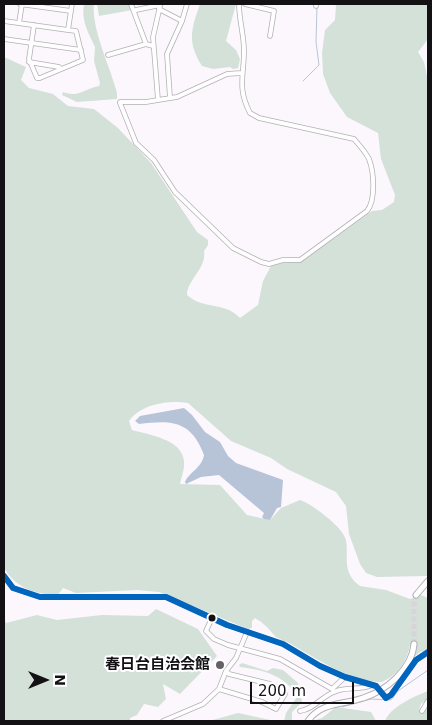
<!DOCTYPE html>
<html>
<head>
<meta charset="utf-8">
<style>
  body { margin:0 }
  #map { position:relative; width:432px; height:725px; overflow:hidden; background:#fcf7fd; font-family:"DejaVu Sans",sans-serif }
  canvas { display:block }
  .frame { position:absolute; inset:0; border:5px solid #141115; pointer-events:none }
  .north { position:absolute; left:20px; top:655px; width:50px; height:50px; -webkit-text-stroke:4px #fff; paint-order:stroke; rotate:90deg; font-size:14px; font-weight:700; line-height:20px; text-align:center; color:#141115 }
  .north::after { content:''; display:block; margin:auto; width:18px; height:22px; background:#141115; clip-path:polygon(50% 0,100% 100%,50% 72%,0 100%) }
  .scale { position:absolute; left:250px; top:682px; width:104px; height:22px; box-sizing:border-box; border:2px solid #141115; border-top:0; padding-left:6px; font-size:15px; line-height:18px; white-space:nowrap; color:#141115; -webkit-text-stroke:4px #fff; paint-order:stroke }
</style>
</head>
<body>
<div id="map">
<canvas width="432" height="725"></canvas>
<div class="frame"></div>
<div class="north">N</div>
<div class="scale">200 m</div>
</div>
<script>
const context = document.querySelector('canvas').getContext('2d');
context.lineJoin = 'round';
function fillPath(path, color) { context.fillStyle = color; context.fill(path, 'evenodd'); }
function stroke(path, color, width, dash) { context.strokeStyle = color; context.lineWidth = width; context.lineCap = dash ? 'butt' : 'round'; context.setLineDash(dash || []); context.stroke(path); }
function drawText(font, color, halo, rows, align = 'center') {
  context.font = font + ' "DejaVu Sans","Noto Sans JP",sans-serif'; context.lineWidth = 4; context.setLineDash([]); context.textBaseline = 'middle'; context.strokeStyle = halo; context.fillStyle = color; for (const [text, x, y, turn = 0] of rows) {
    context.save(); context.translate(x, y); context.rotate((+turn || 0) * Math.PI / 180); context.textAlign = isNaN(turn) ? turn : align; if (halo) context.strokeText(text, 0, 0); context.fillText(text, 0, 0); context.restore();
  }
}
fillPath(new Path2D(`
  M84,4H94C91,28 111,69 117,93V99L77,102L62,95L63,92C80,98 83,89 99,86L100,83L94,61L95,47C88,32 81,21 84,4Z
  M97,4H130L132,10L99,16Z
  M200,4H236L226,41L236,50L240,59L238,68L233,69L230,67L213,69L202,66C187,42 191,30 200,4Z
  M336,4H428V39L418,52L424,62L428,81V576L377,577L366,573L360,564L349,534L346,506L336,492L287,469L271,458L231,441L188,403C169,400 141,404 129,421L132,430C149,435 182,439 184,461C185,468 181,478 180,484L220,485L247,515L270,520L281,508L300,500C312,504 343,527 346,540C349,557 341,572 360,586L386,590L410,599L421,595L428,598V649L420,652L414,657L417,646L410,645C407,661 398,675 382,682C351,682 317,659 291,644C286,641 277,639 274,635C267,627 265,624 255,618L252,621V628L248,629L159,592L137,590L76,593L63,588L58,595C35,594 17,589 4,568V57L26,67L21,80L29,88L53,94L68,106L94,109L118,128L151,163L197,232L208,240V245L204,251C207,268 187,280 187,295C203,310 224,301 240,318L258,305L263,281L271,266C283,261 295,264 307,258L372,211L382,210L394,202L395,195L381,159L378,133L347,117L330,93L323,74L322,53L325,30L335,20Z
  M156,609L198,629L217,656L180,694L163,684L166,699L158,707L144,704L137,715L130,718V721H4V618L6,623L37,615L57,620L102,615L148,616Z
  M242,663L267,671L273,668L283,670L298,683L302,702L292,712V721H284L286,713L297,697C286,675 263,670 240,667L239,665Z
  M428,691V699L421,704L419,710L423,713L428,704V721H385C390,707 415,696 428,691Z
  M336,707L371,712L376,721H312L322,718Z
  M238,713L275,721H209Z`), '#d3e1d9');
fillPath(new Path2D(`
  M184,408L192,415L205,432L220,442L228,456L236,463L283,480L281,507L277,508L270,520L264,519L262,517L264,513L219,475L201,477L186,484L185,482C189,472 202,468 204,455C191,420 171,420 139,424L135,421L140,416Z`), '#b7c4d8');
stroke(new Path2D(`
  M303,81L319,65L316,42L317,6
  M342,707L371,699L391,700L398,691L428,670`), '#b7c4d8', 1);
stroke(new Path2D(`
  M414,644V605L416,595`), '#d9d4da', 5, [5, 2.5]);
const street = new Path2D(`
  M20,4L71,11
  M131,4L146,44
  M245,4L274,11L270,36
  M160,6L153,37L158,100L177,97L227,74L241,73
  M316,6V4
  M159,9L182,21L187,4
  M136,10L160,5
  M4,21L68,30L76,31L83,60L40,78H37L29,59L34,25
  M19,23L22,4
  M68,30L72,4
  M4,39L81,50
  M108,55L146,44L153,46
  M29,62L59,67L61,69
  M170,98L167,54L182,21
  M120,102H146L158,100
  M120,103L136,143L154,160L175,192L233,248L261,262L269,264L283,260H300L367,211C376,200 374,172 369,159C365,151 360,146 354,139L259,118L250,113C237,88 244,76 244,51C244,35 239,20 239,4
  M4,576L13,588L40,597H166L227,625L283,644L320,666L345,677L376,686L386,698L391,695L416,660L428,652
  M212,618L206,631L214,639L228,645L280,659L332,689L345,677
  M219,689L262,702L276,709L285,694L284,691L270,684L229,674L226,671
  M300,711C314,709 321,697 334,692C345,686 360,691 372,685
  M422,711L428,701
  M163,721L203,704L219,689L226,671L236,658L247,632`);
const secondary = new Path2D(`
  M416,595L428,581
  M308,721C321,702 343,705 363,698C386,691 412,669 414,644`);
stroke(street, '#b3b0b4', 5.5);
stroke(secondary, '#b3b0b4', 7);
stroke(street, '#fffeff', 4);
stroke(secondary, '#fffeff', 5);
stroke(new Path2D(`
  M4,576L13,588L40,597H166L227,625L283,644L320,666L345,677L376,686L386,698L391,695L416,660L428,652`), '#0065bd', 6);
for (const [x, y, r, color] of [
  [212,618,4.5,"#141115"],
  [220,665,5,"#656266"]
]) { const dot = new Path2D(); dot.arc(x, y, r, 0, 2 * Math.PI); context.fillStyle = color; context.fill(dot); stroke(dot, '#fff', 2); }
drawText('bold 15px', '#141115', '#fff', [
  ["春日台自治会館",210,665]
], 'right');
</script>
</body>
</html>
